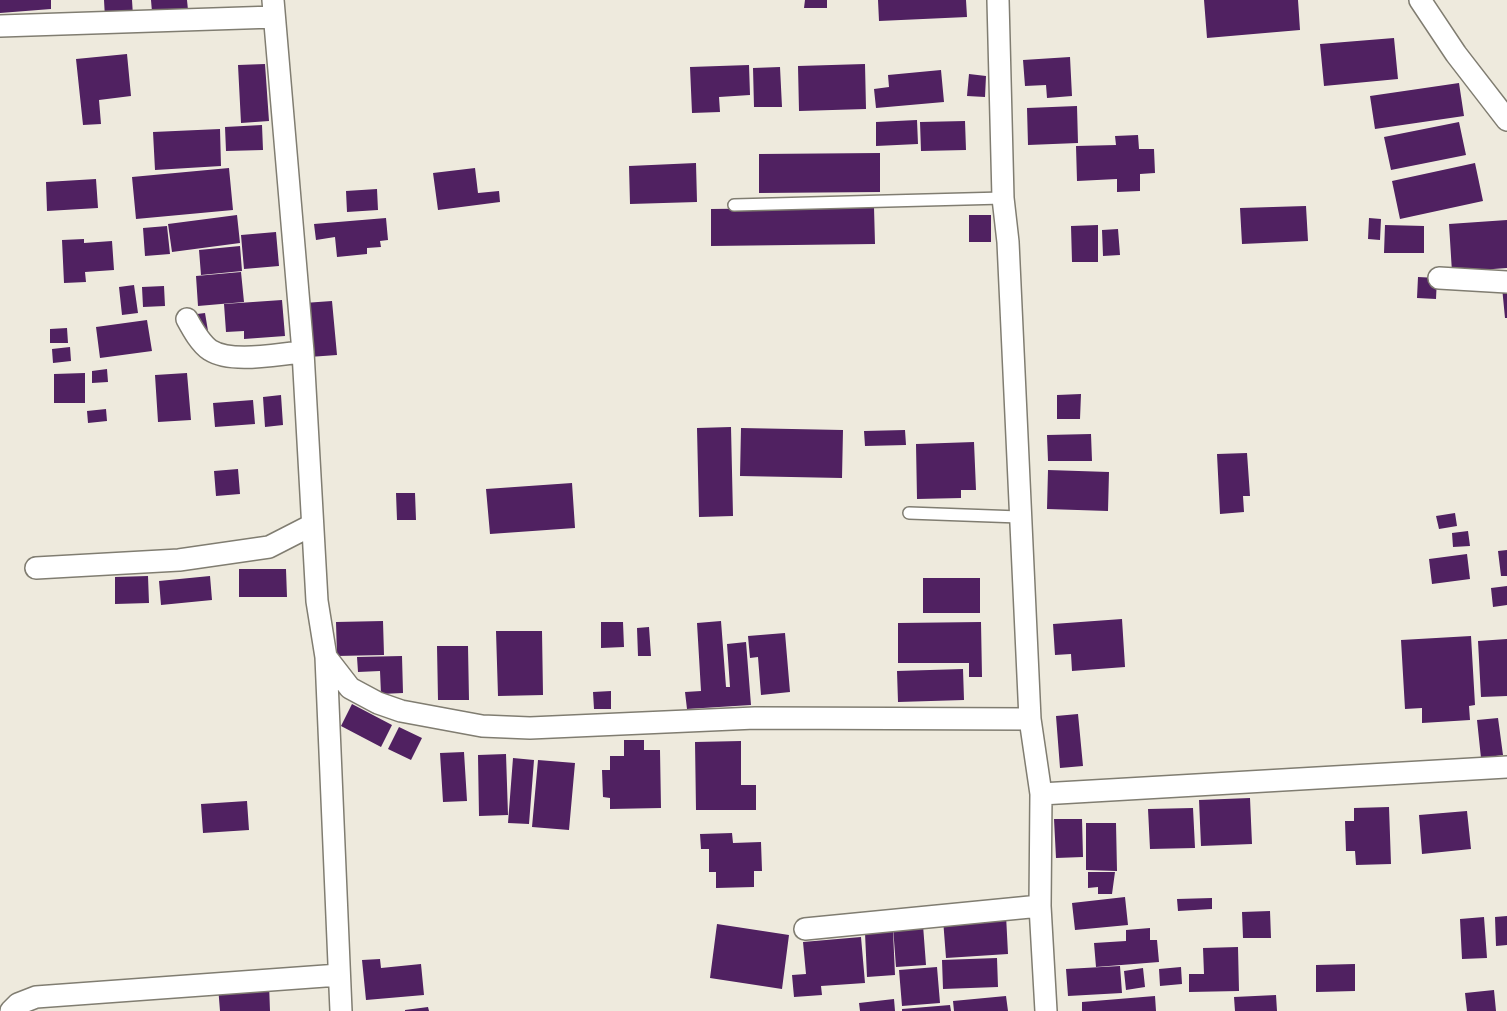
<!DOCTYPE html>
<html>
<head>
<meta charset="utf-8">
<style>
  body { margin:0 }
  canvas { display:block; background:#eeeadd }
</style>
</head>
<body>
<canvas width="1507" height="1011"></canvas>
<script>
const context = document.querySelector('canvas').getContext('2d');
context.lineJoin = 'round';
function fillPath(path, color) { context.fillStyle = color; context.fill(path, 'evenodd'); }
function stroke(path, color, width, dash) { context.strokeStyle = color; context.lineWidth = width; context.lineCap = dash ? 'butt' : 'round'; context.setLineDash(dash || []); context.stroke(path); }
fillPath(new Path2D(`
  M0,0H51V9L0,13Z
  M104,0H132L133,16L105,18Z
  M151,0H187L188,10L152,12Z
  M805,0H827V8H804Z
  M878,0H966L967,17L879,21Z
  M1204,0H1298L1300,30L1207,38Z
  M1394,38L1398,79L1324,86L1320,44Z
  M127,54L131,96L99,100L101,124L83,125L76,59Z
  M1070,57L1072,96L1047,98L1046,85L1025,86L1023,60Z
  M265,64L269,121L241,123L238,65Z
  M865,64L866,109L799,111L798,66Z
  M749,65L750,95L719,97L720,112L692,113L690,67Z
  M780,67L782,107H754L753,68Z
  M941,70L944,102L876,108L874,89L889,87L888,75Z
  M969,74L986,76L985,97L967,96Z
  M1459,83L1464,116L1375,129L1370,96Z
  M1077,106L1078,143L1028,145L1027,108Z
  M917,120L918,144L876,146V122Z
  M965,121L966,150L921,151L920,122Z
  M1459,122L1466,155L1391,170L1384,137Z
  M262,125L263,150L226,151L225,127Z
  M220,129L221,166L155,170L153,132Z
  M1138,135L1139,149H1154L1155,173L1140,174V191L1117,192V179L1077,181L1076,146L1116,145L1115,136Z
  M880,153V192L759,193V154Z
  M696,163L697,202L630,204L629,166Z
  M1475,163L1483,201L1400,219L1392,181Z
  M229,168L233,210L136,219L132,177Z
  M475,168L478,193L499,191L500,202L438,210L433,173Z
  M96,179L98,208L47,211L46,182Z
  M377,189L378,210L347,212L346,191Z
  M1306,206L1308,241L1242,244L1240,208Z
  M874,207L875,244L711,246V209Z
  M237,215L240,243L172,252L168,224Z
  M969,215H991V242H969Z
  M386,218L388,240L380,241L381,247L367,248V254L337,257L335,237L316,240L314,224Z
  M1369,218L1381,219L1380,240L1368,239Z
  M1507,220V268L1452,272L1449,224Z
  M1098,225V262H1072L1071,226Z
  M1385,225L1424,226V253H1384Z
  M167,226L170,254L145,256L143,228Z
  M1118,229L1120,255L1103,256L1102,230Z
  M276,232L279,266L244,269L241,235Z
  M84,239V243L112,241L114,270L85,272L86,282L64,283L62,240Z
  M240,246L242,271L201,275L199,250Z
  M241,272L244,302L198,306L196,276Z
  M1418,277L1437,278L1436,299L1417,298Z
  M134,285L138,313L122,315L119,287Z
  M164,286L165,306L143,307L142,287Z
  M1502,287H1507V318H1505Z
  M282,300L285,336L244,339V331L226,332L224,304Z
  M332,301L337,355L309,357L304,303Z
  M205,313L208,331L200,332L197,314Z
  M147,320L152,351L100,358L96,327Z
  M67,328L68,343H50V329Z
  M70,347L71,361L53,363L52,349Z
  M107,369L108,382L92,383V371Z
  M85,373V403H54V374Z
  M187,373L191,420L158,422L155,375Z
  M1081,394L1080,419H1057V395Z
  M281,395L283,425L265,427L263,397Z
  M253,400L255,424L215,427L213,403Z
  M106,409L107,421L88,423L87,411Z
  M731,427L733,516L699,517L697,428Z
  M741,428L843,430L842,478L740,476Z
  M905,430L906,445L865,446L864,431Z
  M1091,434L1092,461H1048L1047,435Z
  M974,442L976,490H961V498L917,499L916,444Z
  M1247,453L1250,496H1243L1244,512L1220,514L1217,454Z
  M238,469L240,494L216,496L214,471Z
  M1048,470L1109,472L1108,511L1047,509Z
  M572,483L575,528L490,534L486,489Z
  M396,493H415L416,520H397Z
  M1455,513L1457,526L1439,529L1436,516Z
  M1468,531L1470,546L1453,547L1452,533Z
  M1507,550V576H1501L1498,551Z
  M1467,554L1470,579L1432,584L1429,559Z
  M239,569H286L287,597H239Z
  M148,576L149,603L115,604V577Z
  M210,576L212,600L161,605L159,581Z
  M923,578H980V613H923Z
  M1507,586V605L1493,607L1491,588Z
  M1122,619L1125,667L1072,671L1071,654L1055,655L1053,624Z
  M383,621L384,655L337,656L336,622Z
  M721,621L726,687H730L727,644L746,642L751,705L687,709L685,692L701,691L697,623Z
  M601,622H623L624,647L601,648Z
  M981,622L982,677H969V663H898V623Z
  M649,627L651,656H638L637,628Z
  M496,631H542L543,695L498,696Z
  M785,633L790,692L761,695L758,657L750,658L748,636Z
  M1471,636L1475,705L1469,706L1470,720L1422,723V708L1405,709L1401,640Z
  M1507,639V696L1481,697L1478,641Z
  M437,646H468L469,700H438Z
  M402,656L403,693L381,694L380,671L358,672L357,657Z
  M963,669L964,700L898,702L897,671Z
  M611,691V709H594L593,692Z
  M352,704L392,725L381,747L341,726Z
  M1078,714L1083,766L1060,768L1056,716Z
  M1498,718L1503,755L1481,758L1477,720Z
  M399,727L422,738L411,760L388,749Z
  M624,740H644V750H660L661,808L610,809V798L603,797L602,770H610V756H624Z
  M741,741V785H756V810H696L695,742Z
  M464,752L467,801L443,802L440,753Z
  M506,754L508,815L479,816L478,755Z
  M513,758L534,760L529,824L508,823Z
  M538,760L575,763L569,830L532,827Z
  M1250,798L1252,844L1201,846L1199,800Z
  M247,801L249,830L203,833L201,804Z
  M1389,807L1391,864L1356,865L1355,851H1346L1345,821H1354V808Z
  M1193,808L1195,848L1150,849L1148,809Z
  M1467,811L1471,849L1422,854L1419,815Z
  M1054,819H1082L1083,857L1056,858Z
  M1086,823H1116L1117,871L1086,870Z
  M732,833L733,843L761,842L762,871H754V887L716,888V872H709V849H701L700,834Z
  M1088,872H1115L1112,894H1098V887L1088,888Z
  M1125,897L1128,925L1075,930L1072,903Z
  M1212,898V909L1178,911L1177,899Z
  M1270,911L1271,938H1243L1242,912Z
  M1006,915L1008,954L946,958L943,919Z
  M1507,916V945L1496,946L1495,917Z
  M1484,917L1487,958L1462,959L1460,919Z
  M717,924L789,935L782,989L710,978Z
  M923,925L926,965L896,967L893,927Z
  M1150,928V940H1157L1159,962L1096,967L1094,943L1126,941V930Z
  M893,931L895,975L867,977L865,933Z
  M861,937L865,983L821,986L822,995L794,997L792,975L806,974L803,942Z
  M1238,947L1239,991L1189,992V974H1204L1203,948Z
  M997,958L998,987L943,989L942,960Z
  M380,959L381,968L421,964L424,995L366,1000L362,960Z
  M1355,964V991L1316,992V965Z
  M1120,966L1122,993L1068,996L1066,969Z
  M937,967L940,1003L902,1006L899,970Z
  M1181,967L1182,984L1160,986L1159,969Z
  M1143,968L1145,987L1126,990L1124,971Z
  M269,983L270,1011H220L218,986Z
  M1494,990L1496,1011H1467L1465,993Z
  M1276,995L1277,1011H1235L1234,997Z
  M1006,996L1008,1011H954L953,1001Z
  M1155,996L1156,1011H1082V1002Z
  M894,999L895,1011H860L859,1003Z
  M950,1005L951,1011H902V1009Z
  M428,1007L429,1011H405V1010Z`), '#502161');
const lane = new Path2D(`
  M734,205L1003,198
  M909,513L1019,517`);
const street = new Path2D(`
  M273,0L303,352L317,601L326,657L341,1011
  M998,0L1003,198L1008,242L1030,719L1041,794L1040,906L1046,1011
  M1420,0L1456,54L1507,120
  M0,26L274,17
  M1439,278L1507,282
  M187,319C193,330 200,343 210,350C232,364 277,354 303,352
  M36,568L179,560L269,547L312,525
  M326,657L350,688L378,703L401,711L482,726L530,728L755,718L1030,719
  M1041,794L1507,767
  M805,929L1040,906
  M11,1011L18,1004L36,997L339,975`);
stroke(lane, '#807d71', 14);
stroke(street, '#807d71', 24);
stroke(lane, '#fff', 11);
stroke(street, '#fff', 21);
</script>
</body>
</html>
